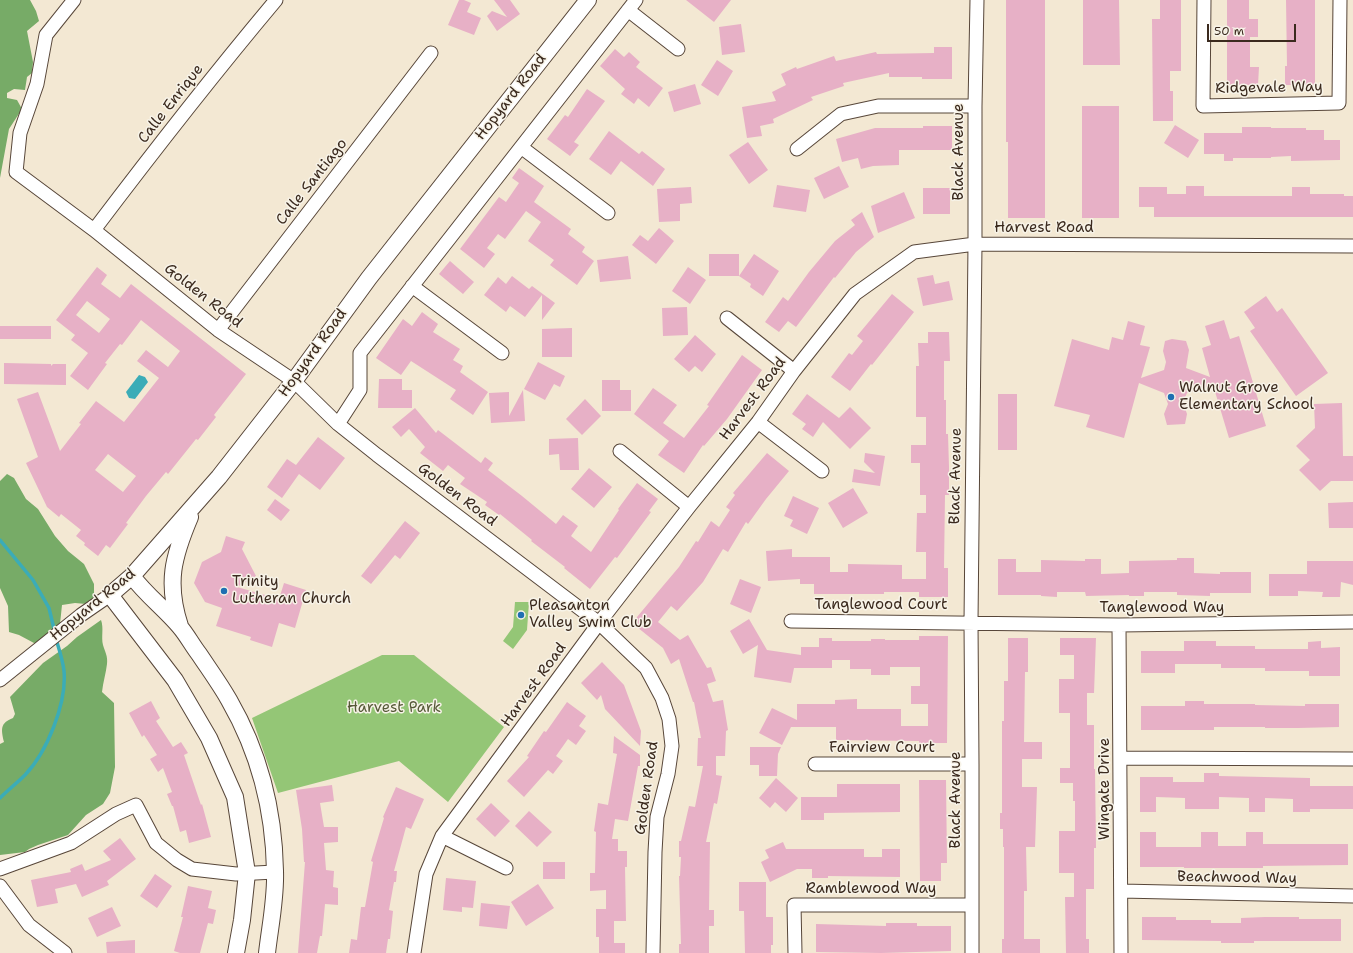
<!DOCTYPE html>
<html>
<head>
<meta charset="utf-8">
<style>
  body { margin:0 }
  #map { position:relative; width:1353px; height:953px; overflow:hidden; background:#f3e8d3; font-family:"Shantell Sans",sans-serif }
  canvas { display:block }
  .scale { position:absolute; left:1207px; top:24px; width:89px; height:18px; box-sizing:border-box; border:2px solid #3b2a1e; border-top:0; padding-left:5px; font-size:12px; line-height:14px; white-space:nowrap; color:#3b2a1e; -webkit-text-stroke:3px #f7f3e8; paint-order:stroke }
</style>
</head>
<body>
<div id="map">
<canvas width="1353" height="953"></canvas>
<div class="scale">50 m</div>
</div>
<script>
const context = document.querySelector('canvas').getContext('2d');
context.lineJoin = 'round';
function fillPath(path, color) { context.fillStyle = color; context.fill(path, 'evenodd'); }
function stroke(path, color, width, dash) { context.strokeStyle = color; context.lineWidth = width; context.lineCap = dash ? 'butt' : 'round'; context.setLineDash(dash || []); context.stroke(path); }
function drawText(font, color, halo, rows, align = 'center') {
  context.font = font + ' "Shantell Sans",sans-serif'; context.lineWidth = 3; context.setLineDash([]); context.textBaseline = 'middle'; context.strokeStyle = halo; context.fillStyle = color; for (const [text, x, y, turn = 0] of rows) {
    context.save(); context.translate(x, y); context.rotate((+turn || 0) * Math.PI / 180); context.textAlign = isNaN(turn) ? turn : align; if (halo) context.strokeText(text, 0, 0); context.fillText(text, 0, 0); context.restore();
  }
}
fillPath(new Path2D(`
  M515,602H529L527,630L513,649L503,641L513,627Z
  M382,655H414L504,727L448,802L399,761L278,793L252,718Z`), '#94c676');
fillPath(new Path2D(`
  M0,0H30L36,11L39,21L27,31L33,62L32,73L27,77L25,90L14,89L7,93V98L17,100L22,109L9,129L0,178Z
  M7,474L14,478L26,499L38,509L55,536L68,551L84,564L94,584V597L86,604L75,603L62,605L60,624L44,641L34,643L19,635L9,632L8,606L0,588V481Z
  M101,620C104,628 101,637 103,645C105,652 108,656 107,664C106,673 103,682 102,692L114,703L115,767L110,793L103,804L86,815L68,835L38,845L29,849L25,852L0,855V744L4,742C1,729 0,723 13,718L15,714L10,697L43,663L67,646L77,637Z`), '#77ab67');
fillPath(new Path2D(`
  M139,375L145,377L148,382L135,399L129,398L126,392Z`), '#3bacb7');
stroke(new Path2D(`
  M0,540L33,580L49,608L55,633
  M0,798C8,790 17,783 25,775C47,752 67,703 64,671C63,661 59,649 56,639`), '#3bacb7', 3.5);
fillPath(new Path2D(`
  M459,0H464L471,3L467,12L481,18L474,35L448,25Z
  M494,0H510L520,14L497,31L487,16L492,11L507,17Z
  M686,0H731L714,22Z
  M1006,0H1045V218H1008V142H1006Z
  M1083,0H1119L1120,65H1083Z
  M1160,0H1181V71H1170V91H1173V121H1153L1152,19H1160Z
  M1227,0H1249V19H1258V37H1250V67H1259L1258,85H1227Z
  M1286,0H1315V85H1285V66H1287Z
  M741,24L745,52L722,55L719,27Z
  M934,47H952V79H922V77H889V73L843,83L844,86L811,97L813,100L773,119L774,123L760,126L762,136L747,138L742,107L776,101L772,92L786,85L781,74L796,67L797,69L834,56L836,61L876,52L877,54L934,53Z
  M615,49L624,57L629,52L640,62L636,67L663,88L649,107L638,98L634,104L621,94L625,89L600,66Z
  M717,60L733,71L718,96L701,85Z
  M695,84L701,104L674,112L668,92Z
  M587,89L605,101L574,142L579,145L570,156L547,139L565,115L568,117Z
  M1082,106H1119V218H1082Z
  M1175,125L1199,140L1188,158L1164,143Z
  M923,126H952V150H899V165L873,166L861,169L858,158L842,162L836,139L875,128H923Z
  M1242,127H1271V128H1306V130H1324V140H1340V160L1291,161V156L1271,157V158H1233V161H1224V154H1204V133H1242Z
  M609,131L639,154L642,151L665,169L653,186L621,161L611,175L589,159Z
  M748,142L768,170L749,184L729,155Z
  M839,166L849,187L824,199L814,178Z
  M519,168L544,186L534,202L571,229L568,234L585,247L582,252L594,261L577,285L550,265L554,260L528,241L541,222L526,211L505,239L498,234L487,248L495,254L484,268L460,249L499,197L506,202L519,183L512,178Z
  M777,185L810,190L806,212L773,207Z
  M1186,186H1204V196H1292V187H1310V194H1344V196H1353V217H1154V207H1139V187H1167V194H1186Z
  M691,187L692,203L680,204V221L659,222L657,189Z
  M923,188H950V214H923Z
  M904,192L915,218L878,233L871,206Z
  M862,212L874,237L856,252L835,278L834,277L796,327L788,321L779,332L765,322L783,297L788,301L809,272L835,241L855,225L851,220Z
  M659,228L674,241L656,264L632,245L640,235L648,241Z
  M709,254H739V276H709Z
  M754,254L779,271L763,296L750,287L751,284L739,276Z
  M628,256L631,279L600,282L597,260Z
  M450,261L474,282L463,294L439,274Z
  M97,267L107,275L101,284L120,298L131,284L246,374L214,415L216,417L198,440L196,439L168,474L166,472L146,496L126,523L128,524L110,548L106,545L98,556L84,545L85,543L76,536L81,530L61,514L59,517L47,507L26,463L38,457L17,399L38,392L60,451L81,424L79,423L96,401L124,422L159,378L137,361L146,350L168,367L180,351L141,320L122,345L120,344L105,363L107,364L88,390L70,376L88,353L71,340L75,335L56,320ZM87,301L110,319L99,333L76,315ZM108,454L136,476L123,492L95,470Z
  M688,267L706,280L690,304L672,291Z
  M933,275L935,284L949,281L953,300L923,306L917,278Z
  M512,276L529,289L532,286L555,303L542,320V295L525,317L510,306L506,312L484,295L498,277L506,284Z
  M892,294L914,312L872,365L871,364L850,391L831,377L849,353L852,355L863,341L857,336Z
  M1266,296L1277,312L1282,308L1328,373L1296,396L1250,331L1255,328L1244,312Z
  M687,307L688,335L663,336L662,308Z
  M422,312L438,324L433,332L460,349L453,360L463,366L460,372L488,392L473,415L450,399L456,390L411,361L401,375L376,358L403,319L412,326Z
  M1224,320L1230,339L1239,336L1266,426L1229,438L1213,385L1187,393L1183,402L1187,414L1185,424L1167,425L1164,414L1168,404L1164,393L1139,383L1124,438L1086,427L1090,415L1054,406L1072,339L1109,350L1112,337L1123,340L1128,321L1145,326L1140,345L1150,347L1141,378L1164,370L1166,362L1163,351L1165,341L1172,339L1186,341L1189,350L1186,368L1210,377L1202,348L1211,345L1205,326Z
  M0,326H51V339H0Z
  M572,328V357H542V329Z
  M928,332H949L950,361H944V400H946V434H948L949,467V495H945L944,568H948V597H919V592H884V594H814V584H800V579L768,581L766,551L792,549V557H830V572H848V564L902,565V579H926V552H916L917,513H926V495H920V463H911V445H926V417H916V366H919L918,343H928Z
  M695,335L716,354L702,372L695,366L689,372L674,359Z
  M742,355L762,370L727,419L704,446L703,445L684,473L658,455L669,441L634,414L653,388L677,405L663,423L684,438L709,406L707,405Z
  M538,362L565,376L560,387L554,384L545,400L524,389Z
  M4,363L51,364V366L53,364H66V385L4,384Z
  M379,379H402V390H412V408H378Z
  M602,380H620V390H631V411H602Z
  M523,390L525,421L491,423L489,393L509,392V416Z
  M807,394L839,418L850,407L871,428L850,449L823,422L813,437L802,429L806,424L792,414Z
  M998,394H1017V450H998Z
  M585,399L601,416L582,435L566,419Z
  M1342,403L1343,456H1353V481H1331L1320,491L1299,470L1310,460L1296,446L1315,428L1314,404Z
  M415,408L436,433L438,430L481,463L485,457L493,463L488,470L522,496L556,524L563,515L578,526L571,536L591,552L619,510L618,509L637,483L658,499L649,511L651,512L617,558L615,557L590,589L564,568L565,567L531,541L532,540L500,514L499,515L485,505L487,502L460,484L465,478L448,465L443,471L420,453L425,447L409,429L401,437L392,427Z
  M318,437L345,458L320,490L299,474L282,498L267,487L287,459L296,465Z
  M578,438L579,470H560L559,454L549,455V439Z
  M767,453L789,471L766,499L748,524L746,522L728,552L723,549L703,582L677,611L671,606L658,622L680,640L688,635L707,668L711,667L716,681L707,684L713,702L723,700L728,730L726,731L725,756H716V775L722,776L717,804L714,803L706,842H710L709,910H714V926H709V953H679V944H681L679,876H680L681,857H679V841H681L689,806L695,807L703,766H697L698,738H701L694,702H693L679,659L671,664L663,648L632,623L657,593L679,567L696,541L698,542L711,521L719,527L730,510L726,507L735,495L733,493Z
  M865,453L885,456L880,486L852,482L854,469L875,473L864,462Z
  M589,468L612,487L594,508L571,489Z
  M853,488L868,513L843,528L828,503Z
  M793,496L819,508L807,534L790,526L793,520L784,516Z
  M275,499L290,510L281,521L267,510Z
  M1353,502V528H1329L1328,503Z
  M405,521L420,533L400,559L395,555L371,584L361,576Z
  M226,536L245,542L242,549L256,576L237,587L279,599L284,583L306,590L295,628L279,623L272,647L250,640L251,637L216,626L222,608L205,602L194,583L202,562L221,552Z
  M1177,558H1194V573L1220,574V572H1251V593H1210V596L1177,595V592H1144V596H1129V595L1086,596L1085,592H1057V597L1041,596V595H998V559H1016V572H1041V560L1085,561V559H1101V574L1129,573V561L1177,560Z
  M1307,561H1353V585L1341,582L1340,597H1322L1323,592L1298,591V596H1269V574H1307Z
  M740,579L761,587L751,613L730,604Z
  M749,619L767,650L801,655V647H819V638H832V641H871V639H885V640H919V636H948L947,743H919V741L836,740V727H791L782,745L759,733L772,708L797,720V704H835V700L857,699V709H901V726H928V704H911V686H920V667H890V675H871V669H850V660H832V668H794L791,683L754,677L758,645L743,654L730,631Z
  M1008,638H1028V672H1025L1024,742H1042V759H1022V787H1037L1035,847H1026L1027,891H1024V939H1040V953H1002V939H1004V847H1003V829H1000V813H1002V721H1004V681H1008Z
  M1060,638H1096L1094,693H1087V725H1094V769H1095L1096,848H1094V889H1086V939H1089V953H1066L1065,897H1074V873H1059V831H1075V801H1073V783H1060V768H1070V713H1059V679H1074V655H1060Z
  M1184,641H1216V646H1255V649H1308V642L1321,641V648L1340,647V676H1309V671H1265V668H1221V664H1175V673H1141V651H1184Z
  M602,662L624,685L641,731L640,746L605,709L601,695L597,700L581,683Z
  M151,701L160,718L156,721L173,747L181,742L188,753L184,755L201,805L202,804L211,837L189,843L186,830L180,832L173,806H172L167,794L172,792L163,768L158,772L150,759L157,755L144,735L142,737L129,713Z
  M1185,701H1204V704H1255V705L1305,706V704H1339V727L1298,728H1265V727H1214V730H1141V706H1185Z
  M567,702L586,716L579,726L586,731L576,745L568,739L556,756L563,761L553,774L548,770L524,797L507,781L529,757L527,756L544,731L546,732Z
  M614,736L640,755V766H638L628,821L615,819L612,839H618V851H627V867H625L626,921H614V943H625V953H599V937H596V909H606V890L590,891V873H595L596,832L594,831L598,803L608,805L617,754L613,753Z
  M750,747H781L778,754L777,776H759V765H750Z
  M1204,773H1219V776L1310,778V786H1353V809H1310V812H1293V799L1265,798V812H1249V798L1219,797V809H1185V798L1156,797V812H1140V777H1173V782H1204Z
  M776,778L798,798L786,812L775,802L770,808L759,798Z
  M919,780H946L947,863H941V881H920Z
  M837,784H900V812L824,813V820H801V797H837Z
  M332,785L334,801L320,803L324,827H338V842L324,843L326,870L334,871L333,887L338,888V905L325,904L322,936H320L317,953H298L305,862H304L302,829L296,790Z
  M396,787L424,799L411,829L406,827L394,871H397L396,882H394L389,910L393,911L390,939H388L386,953H349L351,939L357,940L361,907H365L373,862L371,861L384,818L383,817Z
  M491,803L510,821L495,837L476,819Z
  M529,811L552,832L537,847L515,826Z
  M1140,832H1156V847H1201V832H1218V846H1246V832H1263V844H1348V865L1263,866V868H1184V867H1140Z
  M120,838L136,859L107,881L109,885L82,897L76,884L55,889L58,903L37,907L31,880L71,872L70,869L82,864L85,871L111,860L103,851Z
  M783,842L786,849H864V857H882V849H900V877L828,876V878H812V869H797L770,882L761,862L769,858L765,850Z
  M543,862H565V879H543Z
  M155,874L172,886L157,908L140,896Z
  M446,878L476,881L473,908L462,907V912L443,910Z
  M739,882H766V917H773V945H771V953H745L744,911H739Z
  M538,884L554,908L526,926L511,902Z
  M188,886L212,891L208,908L216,910L213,924L208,923L200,953H180L174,951L183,917H181Z
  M481,903L510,906L507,929L479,926Z
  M112,907L121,926L97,937L88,918Z
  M1142,917H1176V920H1211V923H1241V918L1265,917H1299V919H1341V941H1254V943H1221V941L1142,940Z
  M886,923H917V926H951V951L881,953L816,952V924L886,926Z
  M135,940V953H107L106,942Z`), '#e7b0c6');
const minor = new Path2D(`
  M74,0L46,35L37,84L20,133L16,172L94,230L218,330L294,381L338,424L377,455L599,623L646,668L662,698L669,719L672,746L668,774L657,817L655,852L653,953
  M1204,0L1203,106L1339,103L1340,0
  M628,10L678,49
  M521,147L608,213
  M797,149L841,114L878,106H975
  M94,230C153,152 213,75 276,0
  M412,286L502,353
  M727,318L794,371
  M218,330L431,53
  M758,422L822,471
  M338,424L360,390V353L636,0
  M620,451L689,507
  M791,621L1119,625L1353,622
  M1119,625L1121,953
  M0,680L81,615L110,595
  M1121,758L1353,759
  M815,764H972
  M442,836L506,868
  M0,869L71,843L116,814L136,805L156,843L177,860L192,869L236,874L275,872
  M0,886L29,925L65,953
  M1121,891L1353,896
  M414,953L426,874L442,836L599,623L689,507L758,422L794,371L855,294L914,252L975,244L1353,246
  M795,953L794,905H972
  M972,953V764L971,622L975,244V106L977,0`);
const major = new Path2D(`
  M132,576C146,595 165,609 180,627C187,635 192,645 199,654C209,669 220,684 229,700C259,752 274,811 275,871C276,899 270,926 267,953
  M180,626C166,583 173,557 190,517
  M236,953L242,920L247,873L235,797L209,738L175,680L110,595L132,576L219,477L294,381L369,278L588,0`);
stroke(minor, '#574639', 15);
stroke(major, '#574639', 18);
stroke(minor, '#fff', 13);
stroke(major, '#fff', 16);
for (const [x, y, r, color] of [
  [1171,397,4,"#1f6fb2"],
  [224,591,4,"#1f6fb2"],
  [521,615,4,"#1f6fb2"]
]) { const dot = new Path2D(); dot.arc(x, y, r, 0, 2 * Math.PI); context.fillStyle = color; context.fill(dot); stroke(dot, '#f7f3e8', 1.5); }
drawText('15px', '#3b2a1e', '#f7f3e8', [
  ["Ridgevale Way",1269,88,-1],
  ["Hopyard Road",511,97,-52],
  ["Calle Enrique",171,104,-52],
  ["Black Avenue",959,152,-90],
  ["Calle Santiago",312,182,-52],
  ["Harvest Road",1044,228],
  ["Golden Road",203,296,38],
  ["Hopyard Road",313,353,-54],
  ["Harvest Road",753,399,-53],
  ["Black Avenue",956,476,-89],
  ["Golden Road",457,495,37],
  ["Hopyard Road",93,605,-39],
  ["Tanglewood Court",881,605],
  ["Tanglewood Way",1162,608],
  ["Harvest Road",534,685,-54],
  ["Fairview Court",882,748],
  ["Golden Road",647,788,-82],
  ["Wingate Drive",1105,789,-90],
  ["Black Avenue",956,800,-90],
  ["Beachwood Way",1237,878,1],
  ["Ramblewood Way",871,889]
]);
drawText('15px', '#3b2a1e', '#f7f3e8', [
  ["Walnut Grove",1179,388],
  ["Elementary School",1179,405],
  ["Trinity",232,582],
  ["Lutheran Church",232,599],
  ["Pleasanton",529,606],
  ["Valley Swim Club",529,623]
], 'left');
drawText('15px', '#565938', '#f7f3e8', [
  ["Harvest Park",394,708]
]);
</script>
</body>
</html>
